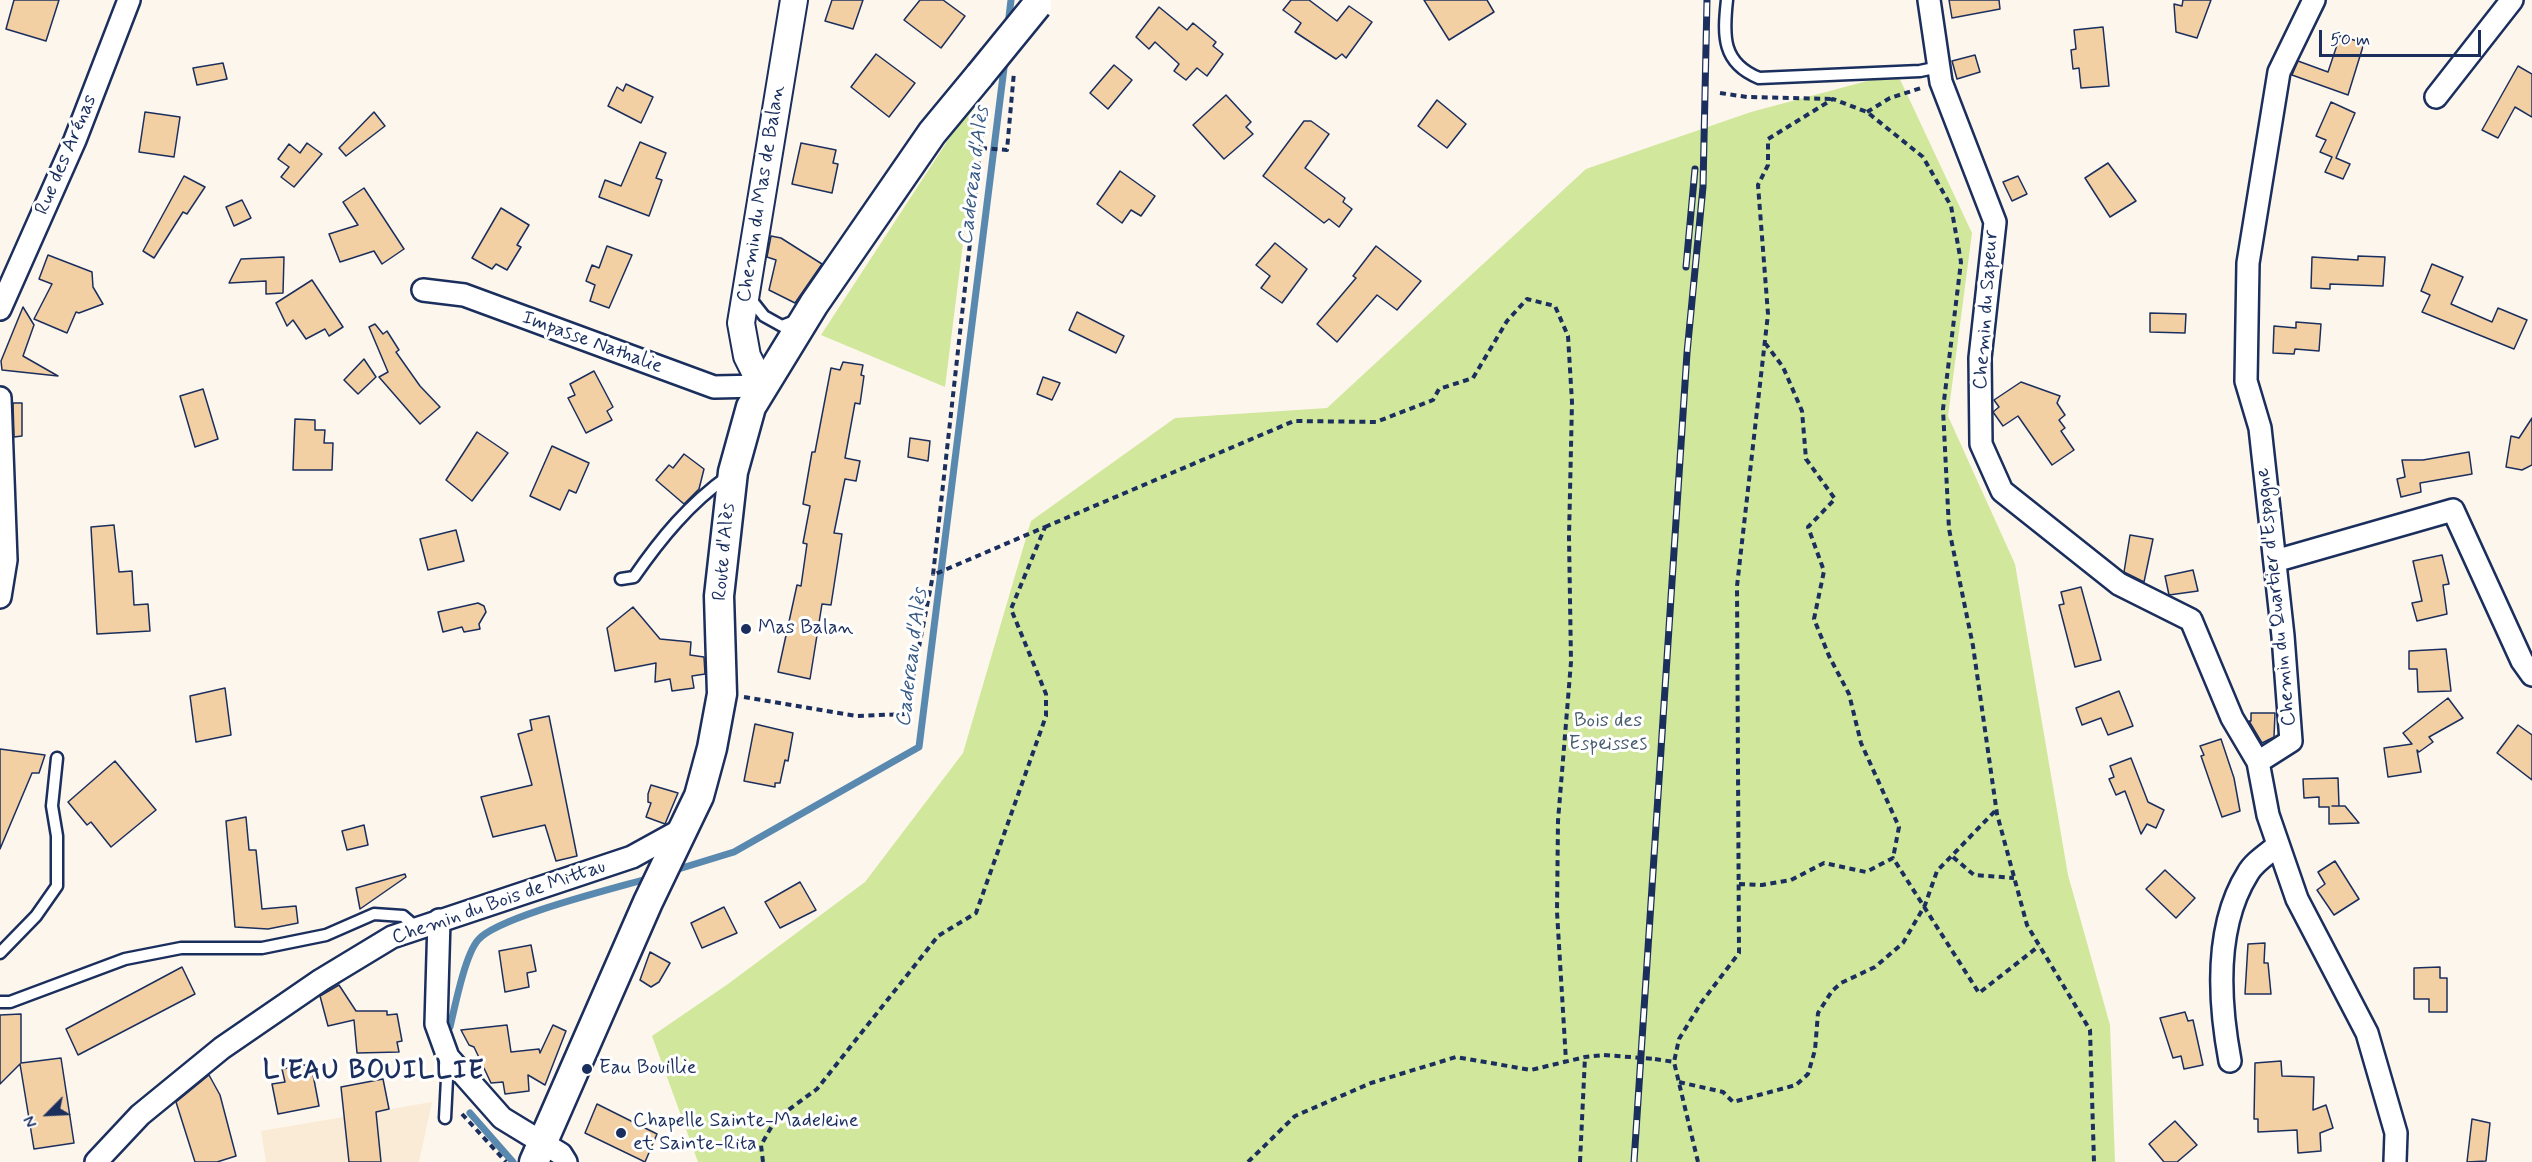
<!DOCTYPE html>
<html>
<head>
<meta charset="utf-8">
<style>
  body { margin:0 }
  #map { position:relative; width:2532px; height:1162px; overflow:hidden; background:#fdf6ed; font-family:Mynerve,sans-serif }
  canvas { display:block }
  .north { position:absolute; left:18px; top:1084px; width:60px; height:60px; -webkit-text-stroke:4px #fff; paint-order:stroke; rotate:246deg; font-size:16px; font-weight:700; line-height:24px; text-align:center; color:#1b2f5e }
  .north::after { content:''; display:block; margin:auto; width:21px; height:27px; background:#1b2f5e; clip-path:polygon(50% 0,100% 100%,50% 72%,0 100%) }
  .scale { position:absolute; left:2319px; top:30px; width:162px; height:27px; box-sizing:border-box; border:3px solid #1b2f5e; border-top:0; padding-left:8px; font-size:18px; line-height:21px; white-space:nowrap; color:#1b2f5e; -webkit-text-stroke:4px #fff; paint-order:stroke }
</style>
</head>
<body>
<div id="map">
<canvas width="2532" height="1162"></canvas>
<div class="north">N</div>
<div class="scale">50 m</div>
</div>
<script>
const context = document.querySelector('canvas').getContext('2d');
context.lineJoin = 'round';
function fillPath(path, color) { context.fillStyle = color; context.fill(path, 'evenodd'); }
function stroke(path, color, width, dash) { context.strokeStyle = color; context.lineWidth = width; context.lineCap = dash ? 'butt' : 'round'; context.setLineDash(dash || []); context.stroke(path); }
function drawText(font, color, halo, rows, align = 'center') {
  context.font = font + ' Mynerve,sans-serif'; context.lineWidth = 6; context.setLineDash([]); context.textBaseline = 'middle'; context.strokeStyle = halo; context.fillStyle = color; for (const [text, x, y, turn = 0] of rows) {
    context.save(); context.translate(x, y); context.rotate((+turn || 0) * Math.PI / 180); context.textAlign = isNaN(turn) ? turn : align; if (halo) context.strokeText(text, 0, 0); context.fillText(text, 0, 0); context.restore();
  }
}
fillPath(new Path2D(`
  M432,1102L419,1162H266L261,1131Z`), '#faebd7');
fillPath(new Path2D(`
  M1897,73L1972,233L1948,416L2015,564L2068,875L2110,1025L2115,1162H698L652,1036L728,984L865,882L963,753L1031,521L1175,418L1327,408L1586,169L1751,112Z
  M980,108L945,387L821,335L965,114Z`), '#d1e79b');
stroke(new Path2D(`
  M1008,25L1011,0
  M672,871L734,852L919,747L1005,60
  M450,1027C455,1006 465,955 478,940C497,917 616,888 650,878
  M470,1113L513,1162`), '#5a89af', 7);
const building = new Path2D(`
  M14,0H59L46,41L6,29Z
  M832,0H863L853,29L825,21Z
  M920,0H943L965,16L941,48L904,20Z
  M1291,0H1309L1337,21L1349,6L1372,22L1346,58L1342,54L1336,59L1295,32L1301,23L1283,10Z
  M1424,0H1487L1494,12L1449,40Z
  M1949,0H1999L2000,9L1952,18Z
  M2183,0H2211L2197,38L2176,32L2174,4L2182,6Z
  M1159,7L1187,30L1193,23L1216,42L1213,46L1223,54L1207,76L1197,68L1186,80L1174,71L1179,64L1155,42L1149,49L1136,37Z
  M2103,27L2109,86L2081,88L2079,68L2073,69L2071,50L2076,49L2074,30Z
  M2340,36L2364,43L2348,95L2292,75L2298,61L2328,72Z
  M876,54L915,83L889,117L851,87Z
  M1975,55L1980,72L1957,79L1952,61Z
  M223,63L227,79L197,85L193,68Z
  M1114,65L1132,80L1108,109L1090,93Z
  M2518,66L2532,74V117L2515,107L2498,138L2482,130Z
  M626,84L653,97L641,123L608,106L617,87L623,91Z
  M1226,95L1251,122L1246,127L1253,134L1224,159L1193,125Z
  M1437,100L1466,124L1447,148L1418,126Z
  M2331,102L2355,113L2336,158L2350,164L2343,179L2325,172L2332,157L2320,152L2326,140L2316,136Z
  M145,112L180,117L174,157L139,152Z
  M374,112L385,126L346,156L339,148Z
  M1304,121H1311L1329,134L1305,168L1345,198L1343,202L1352,209L1339,227L1329,219L1324,223L1263,176Z
  M640,142L666,153L656,178L662,180L649,216L599,197L605,180L621,186Z
  M307,143L322,154L294,187L281,177L289,167L278,159L289,144L300,153Z
  M801,143L836,150L833,163L838,164L832,193L792,184Z
  M2108,163L2136,201L2110,217L2085,178Z
  M1120,171L1155,196L1141,216L1131,210L1122,223L1097,204Z
  M184,176L205,187L187,214L183,212L154,258L143,251Z
  M2018,176L2027,194L2012,201L2003,182Z
  M364,188L404,249L382,264L374,251L340,262L329,234L358,225L343,202Z
  M242,200L251,218L234,226L226,207Z
  M501,208L529,225L517,245L521,247L507,270L496,264L492,269L472,258Z
  M771,236L781,238L822,264L795,303L769,290L776,260L767,257Z
  M1275,243L1307,269L1282,303L1261,288L1270,276L1256,265Z
  M607,246L632,255L609,308L590,301L595,285L586,281L592,265L599,268Z
  M1376,246L1421,281L1397,310L1377,295L1337,342L1317,324L1356,278L1353,276Z
  M48,255L92,272L93,287L103,304L79,313L76,312L67,333L34,319L52,284L39,279Z
  M2358,256L2385,257L2383,286L2330,284V289L2311,288L2312,257L2358,260Z
  M284,257L283,293L266,294V281L229,283L241,259Z
  M2432,264L2463,277L2451,304L2492,322L2498,308L2527,320L2514,349L2422,312L2430,295L2421,291Z
  M312,280L343,327L329,336L325,329L306,339L293,320L287,326L276,303Z
  M23,307L34,325L23,356L58,376L2,370L1,361Z
  M1077,312L1124,336L1116,353L1069,330Z
  M2150,313L2186,314L2185,333L2150,332Z
  M2296,322L2321,324L2319,351L2295,349L2294,354L2273,353L2274,326L2296,328Z
  M375,324L383,334L387,331L399,350L396,352L420,386L440,407L420,424L379,377L388,372L369,327Z
  M364,359L376,377L358,394L344,380Z
  M843,362L863,365L861,375L864,376L860,404L855,403L845,458L860,461L856,481L845,479L834,533L842,534L831,605L822,604L810,679L778,672L797,585L801,586L807,544L803,543L810,506L803,504L812,452H815L831,368L840,370Z
  M594,371L613,407L607,411L612,420L586,433L568,398L575,395L570,384Z
  M1043,377L1060,383L1052,400L1037,394Z
  M2021,382L2060,396L2057,403L2065,415L2059,420L2065,428L2061,431L2074,450L2052,465L2018,416L2003,426L1993,412L1999,407L1994,400Z
  M203,389L218,439L195,447L180,396Z
  M13,403H22V436L14,437Z
  M2532,418V465L2522,470L2506,467L2511,436L2519,438Z
  M295,419L315,420V430H325L324,443H333L332,470H293Z
  M477,432L508,453L472,501L446,480Z
  M910,438L930,441L928,461L908,457Z
  M552,446L589,463L576,493L569,490L560,510L530,496Z
  M2469,452L2472,474L2420,483L2421,492L2401,497L2397,479L2405,477L2402,460H2423Z
  M684,454L704,469L699,489L684,504L656,480L669,465L673,468Z
  M114,525L119,572L132,571L134,605L148,604L150,631L97,634L91,527Z
  M456,530L464,561L428,570L420,539Z
  M2130,535L2153,539L2144,582L2124,572Z
  M2442,555L2449,584L2443,585L2447,614L2417,621L2412,603L2422,601L2413,561Z
  M2193,570L2198,591L2169,595L2165,576Z
  M2081,587L2101,660L2075,667L2059,605L2064,604L2061,592Z
  M478,603L484,606L486,612L479,624L480,629L464,632L462,627L443,632L438,612Z
  M633,607L660,639L691,642L690,655L704,657L705,674L692,676L694,688L672,691L670,679L655,682L656,663L615,671L607,628Z
  M2446,649L2451,691L2418,692L2417,669H2409V651Z
  M225,688L231,735L196,742L190,696Z
  M2119,691L2133,726L2108,735L2101,718L2082,725L2076,708Z
  M2448,698L2463,718L2429,737L2433,742L2419,752L2417,750L2421,772L2388,777L2384,748L2412,744L2403,733Z
  M2251,713H2275L2274,737L2262,743L2249,721H2251Z
  M549,716L577,856L556,861L545,825L493,837L481,797L532,785L518,734L532,730L530,720Z
  M755,724L793,733L788,761L785,760L780,783H775V787L744,781Z
  M2518,725L2532,735V780L2497,753Z
  M2221,739L2234,778L2240,811L2222,817L2201,756L2204,755L2200,746Z
  M0,749L45,755L39,773H32L0,849Z
  M2131,758L2148,802L2164,810L2156,828L2147,824L2141,834L2125,791L2116,795L2109,779L2114,777L2110,766Z
  M115,761L156,810L111,847L91,822L87,825L68,802Z
  M2338,778L2339,806H2332H2345L2359,823L2329,824V807H2319V797L2304,798L2303,779Z
  M651,785L678,793L665,824L646,817L651,803L648,802V794Z
  M246,817L249,850H256L262,909L296,906L298,923L268,929L235,927L226,821Z
  M364,825L368,845L347,850L342,831Z
  M2335,861L2359,899L2334,915L2317,890L2325,884L2318,872Z
  M2165,870L2195,898L2176,918L2146,889Z
  M405,874L406,877L360,909L356,888Z
  M800,882L816,910L780,928L765,902Z
  M724,907L737,933L702,948L691,923Z
  M2265,943L2264,963H2268L2271,994H2245L2248,944Z
  M531,945L536,971L527,973L529,987L505,992L499,951Z
  M650,952L670,963L659,982L651,987L640,980Z
  M182,967L195,994L78,1055L66,1029Z
  M2440,967V978H2447V1012H2429V999H2414V968Z
  M339,985L356,1011H387V1015L397,1014L402,1041L397,1042L399,1052L357,1053L354,1020L328,1026L320,996Z
  M2185,1012L2188,1021L2193,1020L2203,1065L2184,1069L2181,1056L2173,1058L2160,1018Z
  M21,1014V1063L61,1058L74,1143L34,1149L20,1064L0,1084V1015Z
  M507,1025L511,1052L539,1049L540,1053L553,1025L566,1031L545,1085L528,1075L529,1091L505,1094L503,1082L491,1083L474,1047L469,1045L461,1030Z
  M2281,1061L2282,1076L2314,1077L2313,1110L2326,1105L2333,1128L2320,1133L2321,1151L2298,1153L2297,1130L2258,1132V1119H2254L2255,1063Z
  M311,1064L319,1106L278,1114L272,1084L285,1082L282,1069Z
  M209,1075L220,1095L236,1156L217,1162H195L176,1102Z
  M383,1079L389,1109L376,1112L381,1162H349L341,1087Z
  M597,1104L657,1134L645,1162L585,1133Z
  M2472,1119L2490,1123L2486,1161L2467,1162Z
  M2175,1121L2197,1145L2177,1162H2164L2149,1144Z`);
fillPath(building, '#f3d0a4');
stroke(building, '#1b2f5e', 1.5);
const service = new Path2D(`
  M1727,0C1723,36 1722,63 1759,78L1920,71L1939,67
  M749,297L764,316L782,326L795,321
  M621,579L634,577C661,538 689,504 728,476
  M0,953L36,916L57,886V836L52,806L57,758
  M0,1002H10L125,959L181,948H262L326,935L374,914L403,916L417,928
  M445,1118L448,1059`);
const minor = new Path2D(`
  M1929,0L1941,82L1995,222L1980,358L1981,444L2002,491L2119,584L2191,620L2232,718L2258,762
  M2314,0L2279,72L2248,263L2246,381L2260,428L2283,636L2291,741L2258,762L2268,815L2297,899L2367,1033L2396,1133L2395,1162
  M2436,97L2512,0
  M423,290L464,295L714,387L762,386
  M0,309L75,140L129,0
  M0,398L6,560L0,597
  M2275,561L2453,510L2522,661L2532,675
  M439,920L436,1024L448,1057L502,1118L561,1154L566,1162
  M2230,1061C2219,1002 2214,927 2248,873C2254,862 2269,853 2278,845
  M96,1162L140,1115L222,1048L321,980L392,937L632,857L681,830`);
const tertiary = new Path2D(`
  M762,386L747,356L741,323L794,0`);
const secondary = new Path2D(`
  M534,1162L648,902L699,796L712,748L722,694L719,596L733,472L751,407L814,304L932,133L980,75`);
stroke(service, '#1b2f5e', 15);
stroke(minor, '#1b2f5e', 26);
stroke(tertiary, '#1b2f5e', 30);
stroke(secondary, '#1b2f5e', 33);
stroke(new Path2D(`
  M1720,93L1747,97L1833,99
  M1867,112L1890,98L1921,88
  M981,148L1007,150L1014,72
  M1765,343L1783,367L1802,411L1806,459L1835,499L1808,527L1824,571L1814,619L1829,656L1849,694L1861,743L1899,827L1893,858
  M1045,527L1294,421L1376,422L1433,400L1439,389L1473,378L1507,321L1527,299L1555,306L1568,336L1572,402L1569,537L1571,662L1558,821L1557,912L1566,1061
  M744,697L857,716L906,714L933,575
  M1953,857L1974,875L2014,878
  M1739,884L1762,885L1791,880L1824,863L1866,872L1893,858L1979,993L2039,946
  M1655,1059L1674,1062
  M1679,1082L1723,1092L1733,1102L1796,1085L1808,1074L1815,1050L1818,1013L1832,991L1841,983L1875,967L1903,943L1925,905L1937,871L1996,810
  M462,1114L506,1162
  M763,1162L761,1145L776,1119L817,1089L938,936L976,913L1046,716V694L1011,609L1045,527L933,575L985,108
  M1248,1162L1295,1116L1371,1083L1456,1057L1531,1070L1585,1057L1604,1055
  M1580,1162L1585,1057
  M1698,1162L1674,1062L1679,1039L1701,1003L1739,953L1737,586L1768,314L1758,185L1768,165V139L1833,99L1867,112L1923,157L1951,206L1961,262L1943,409L1949,529L1973,646L1997,814L2027,925L2090,1030L2094,1162`), '#1b2f5e', 4, [6, 4.5]);
stroke(service, '#fff', 10);
stroke(minor, '#fff', 21);
stroke(tertiary, '#fff', 26);
stroke(secondary, '#fff', 28);
const rail = new Path2D(`
  M1686,267L1695,169
  M1634,1162L1687,353L1703,187L1707,0`);
stroke(rail, '#1b2f5e', 7);
stroke(rail, '#fff', 4.5, [14]);
const secondaryBridge = new Path2D(`
  M980,75L1037,5`);
stroke(secondaryBridge, '#1b2f5e', 33, []);
stroke(new Path2D(`
  M1604,1055L1655,1059`), '#1b2f5e', 4, [6, 4.5]);
stroke(secondaryBridge, '#fff', 28);
for (const [x, y, r, color] of [
  [746,629,6,"#1b2f5e"],
  [587,1069,6,"#1b2f5e"],
  [621,1133,6,"#1b2f5e"]
]) { const dot = new Path2D(); dot.arc(x, y, r, 0, 2 * Math.PI); context.fillStyle = color; context.fill(dot); stroke(dot, '#fff', 2); }
drawText('20px', '#1b2f5e', '#fff', [
  ["Rue des Arénas",67,155,-67],
  ["Chemin du Mas de Balan",762,194,-81],
  ["Chemin du Sapeur",1987,310,-86],
  ["Impasse Nathalie",592,343,20],
  ["Route d'Alès",725,552,-85],
  ["Chemin du Quartier d'Espagne",2277,597,-96],
  ["Chemin du Bois de Mittau",499,903,-19]
]);
drawText('20px', '#1b2f5e', '#fff', [
  ["Mas Balan",758,629],
  ["Eau Bouillie",599,1069],
  ["Chapelle Sainte-Madeleine",633,1122],
  ["et Sainte-Rita",633,1145]
], 'left');
drawText('20px', '#485d6d', '#fff', [
  ["Bois des",1608,722],
  ["Espeisses",1608,745]
]);
drawText('italic 21px', '#3a5c86', '#fff', [
  ["Cadereau d'Alès",975,176,-83],
  ["Cadereau d'Alès",913,658,-83]
]);
context.letterSpacing = '1.5px';
drawText('bold 26px', '#1b2f5e', '#fff', [
  ["L'EAU BOUILLIE",374,1073]
]);
context.letterSpacing = '0px';
</script>
</body>
</html>
